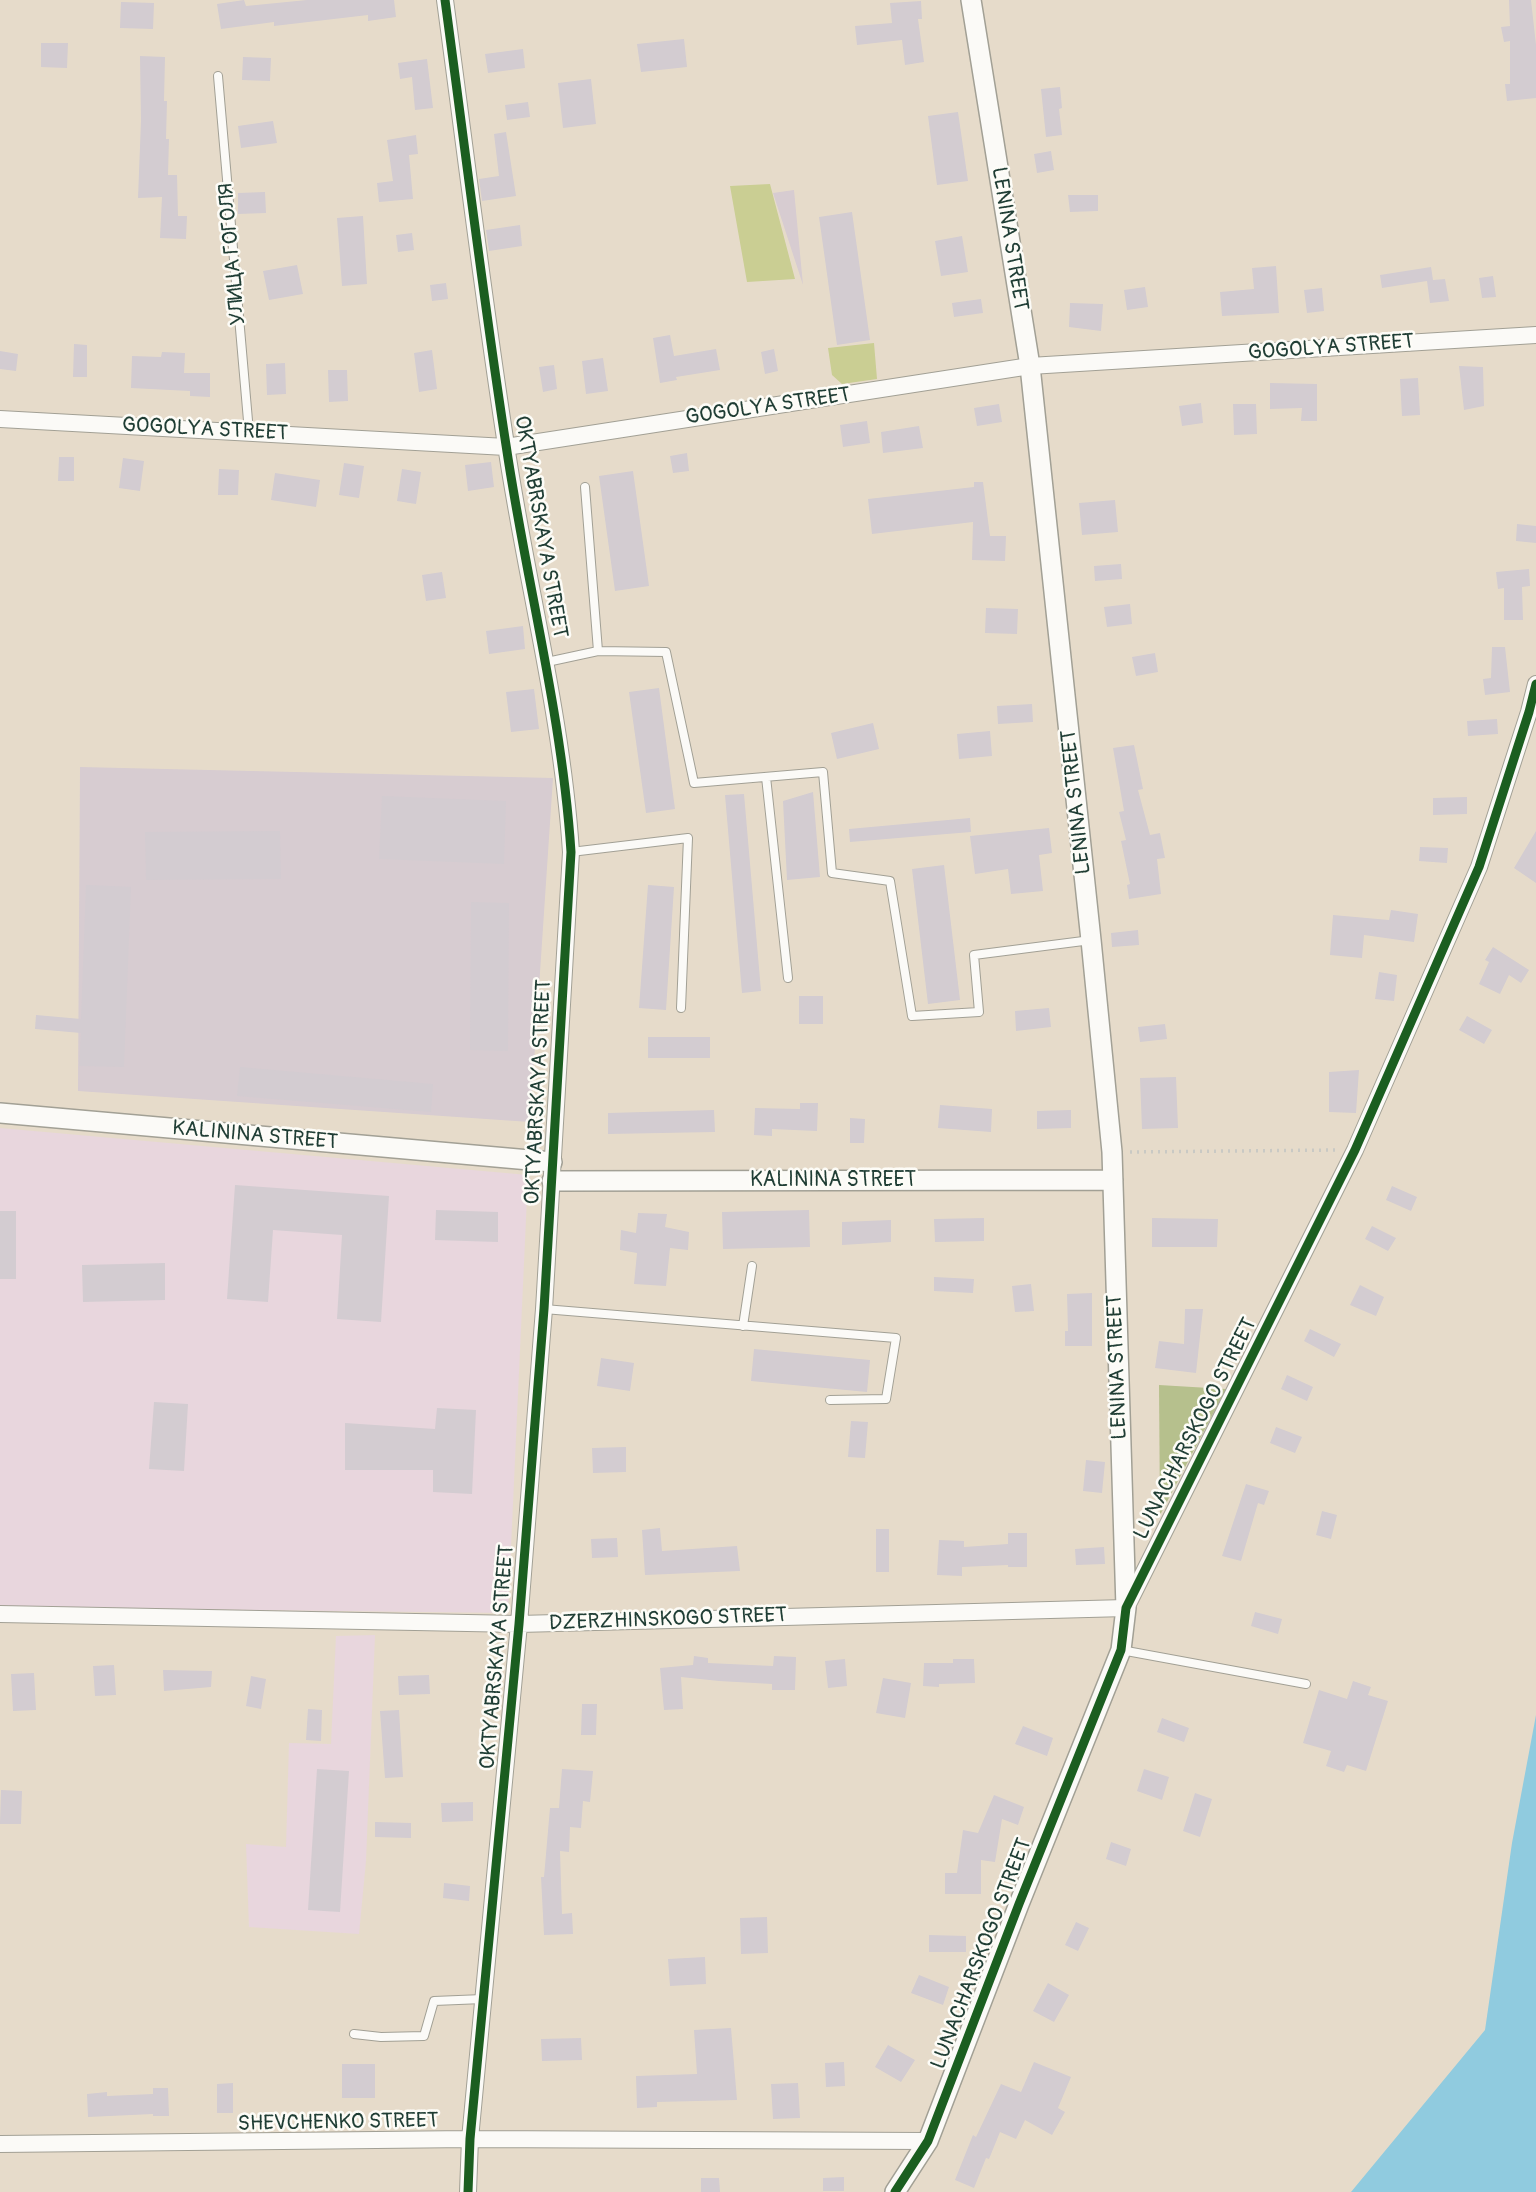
<!DOCTYPE html>
<html>
<head>
<meta charset="utf-8">
<style>
  body { margin:0 }
  canvas { display:block; background:#e6dbca }
</style>
</head>
<body>
<canvas width="1536" height="2192"></canvas>
<script>
const context = document.querySelector('canvas').getContext('2d');
context.lineJoin = 'round';
function fillPath(path, color) { context.fillStyle = color; context.fill(path, 'evenodd'); }
function stroke(path, color, width, dash) { context.strokeStyle = color; context.lineWidth = width; context.lineCap = dash ? 'butt' : 'round'; context.setLineDash(dash || []); context.stroke(path); }
function drawText(font, color, halo, rows, align = 'center') {
  context.font = font + ' Pangolin,sans-serif'; context.lineWidth = 5; context.setLineDash([]); context.textBaseline = 'middle'; context.strokeStyle = halo; context.fillStyle = color; for (const [text, x, y, turn = 0] of rows) {
    context.save(); context.translate(x, y); context.rotate((+turn || 0) * Math.PI / 180); context.textAlign = isNaN(turn) ? turn : align; if (halo) context.strokeText(text, 0, 0); context.fillText(text, 0, 0); context.restore();
  }
}
fillPath(new Path2D(`
  M0,1128L528,1175L508,1613L0,1607Z
  M375,1635L366,1861L359,1934L249,1927L246,1844L286,1847L289,1743L331,1744L336,1636Z`), '#e8d6dd');
fillPath(new Path2D(`
  M794,190L803,285L773,193Z
  M80,767L553,778L530,1122L78,1091Z`), '#d7ccd1');
fillPath(new Path2D(`
  M770,184L795,279L747,282L730,186Z
  M874,343L877,379L842,384L832,375L828,348Z`), '#cace93');
fillPath(new Path2D(`
  M1159,1385L1226,1389L1160,1515Z`), '#b6c08d');
fillPath(new Path2D(`
  M1536,1715V2192H1351L1485,2030L1512,1843Z`), '#90cbdf');
fillPath(new Path2D(`
  M244,0L246,6L307,0H394L396,17L368,21V15L274,26V22L221,29L217,4Z
  M1509,0H1531L1536,45V98L1507,101L1505,84H1510V41L1504,42L1501,27L1510,26Z
  M921,1L922,19H918L924,62L905,65L902,40L857,45L855,26L892,23L890,3Z
  M121,2L154,3L153,29L120,28Z
  M684,39L687,67L641,72L637,44Z
  M41,43H68L67,68L41,67Z
  M523,49L525,68L488,73L485,54Z
  M140,56L165,57L164,101H167L166,139H169L168,175H177L178,216H187L186,239L160,238L162,197L138,198L141,121Z
  M243,57L271,58L270,81L242,80Z
  M427,59L433,108L415,110L412,77L400,79L398,63Z
  M591,79L596,124L563,128L558,83Z
  M1060,87L1062,108L1059,109L1062,135L1046,137L1041,89Z
  M528,102L530,117L507,120L505,105Z
  M958,112L968,181L937,185L928,116Z
  M273,121L277,143L241,148L238,126Z
  M506,132L516,196L482,201L479,179L499,176L494,134Z
  M416,135L418,154L409,155L413,199L379,202L377,183L393,181L387,140Z
  M1051,151L1054,170L1037,173L1034,154Z
  M265,192L266,213L238,214V193Z
  M1068,195H1098V211L1070,212Z
  M852,212L870,340L837,345L819,217Z
  M363,216L367,284L342,286L337,218Z
  M520,225L522,246L489,251L486,230Z
  M412,233L414,250L398,252L396,235Z
  M962,236L968,272L941,276L935,241Z
  M297,265L303,294L269,300L263,271Z
  M1276,266L1279,313L1222,316L1220,292L1254,289L1252,268Z
  M1431,267L1433,280L1445,279L1449,301L1430,303L1427,281L1382,288L1380,275Z
  M1493,276L1496,297L1482,298L1479,278Z
  M446,283L448,299L432,301L430,285Z
  M1145,287L1148,307L1127,310L1124,290Z
  M1322,288L1324,311L1307,313L1304,290Z
  M981,299L983,313L954,317L952,303Z
  M1070,303L1103,304L1101,331L1069,327Z
  M670,335L674,356L716,349L720,370L676,377L677,380L660,383L653,338Z
  M74,344L87,345V377H73Z
  M774,349L778,371L765,374L761,352Z
  M432,350L437,389L419,392L414,353Z
  M0,351L18,354L16,371L0,369Z
  M162,352L185,353L184,373H210V397L190,396V391L131,388L132,356L161,357Z
  M603,358L608,391L586,394L582,361Z
  M285,363L286,394L267,395L266,364Z
  M554,365L557,389L543,392L539,367Z
  M1459,366L1483,367L1484,406L1464,410Z
  M328,370H347L348,401L329,402Z
  M1418,378L1420,415L1402,416L1400,379Z
  M1270,383L1317,384V421H1301L1302,408L1270,409Z
  M1201,403L1203,423L1182,426L1179,406Z
  M999,404L1002,422L977,426L974,408Z
  M1233,404H1256L1257,434L1234,435Z
  M867,421L870,443L843,447L840,425Z
  M919,426L923,448L883,453L881,432Z
  M687,453L689,471L673,473L670,456Z
  M59,457H74V481H58Z
  M123,458L144,461L140,491L119,488Z
  M491,462L494,487L468,491L465,465Z
  M344,463L364,466L359,498L339,495Z
  M219,469L239,470L238,495H218Z
  M402,469L421,472L416,504L397,501Z
  M633,471L649,586L615,591L599,476Z
  M275,473L320,480L316,507L271,500Z
  M974,482H983L990,536H1006L1005,561L972,560L973,522L872,534L868,499L974,487Z
  M1115,500L1118,532L1082,535L1079,503Z
  M1517,524L1536,526V543L1516,541Z
  M1121,564L1122,579L1095,581L1094,566Z
  M1529,569L1530,586L1522,587L1523,620H1504V588L1498,589L1496,572Z
  M442,572L446,598L426,601L422,575Z
  M1130,604L1132,624L1107,627L1104,607Z
  M986,608L1018,609L1017,634L985,633Z
  M523,626L525,649L489,654L486,631Z
  M1492,647H1505L1510,692L1485,695L1483,679L1491,678Z
  M1155,653L1158,672L1136,676L1132,657Z
  M659,688L675,809L646,813L629,692Z
  M534,689L539,729L511,732L506,692Z
  M1032,704L1033,722L998,724L997,706Z
  M1497,719L1498,734L1468,736L1467,721Z
  M873,723L879,749L837,759L831,733Z
  M990,731L992,756L959,759L957,734Z
  M1134,745L1143,789L1138,790L1150,835L1160,833L1165,858L1157,859L1161,894L1129,899L1127,885L1130,884L1121,841L1126,840L1119,812L1124,811L1113,748Z
  M813,792L820,877L787,880L783,801Z
  M744,794L761,991L742,993L725,795Z
  M382,796L506,801L504,864L379,859Z
  M1467,797V814L1433,815V798Z
  M970,818L971,832L850,842L849,829Z
  M1049,828L1052,853L1039,855L1043,891L1011,894L1008,869L975,874L970,836Z
  M280,831L281,879L146,880L145,832Z
  M1536,831V883L1514,868Z
  M1420,847L1448,848L1447,863L1419,861Z
  M944,865L960,1000L928,1004L912,869Z
  M86,885L131,887L124,1067L79,1066L81,1033L35,1029L36,1015L81,1019Z
  M648,885L674,887L666,1010L639,1008Z
  M471,902L509,903L508,1051L470,1050Z
  M1391,910L1418,914L1414,942L1364,935L1362,958L1330,955L1333,915L1389,920Z
  M1138,930L1139,945L1112,947L1111,933Z
  M1493,947L1529,970L1521,983L1509,975L1500,994L1479,984L1489,962L1485,960Z
  M1379,972L1397,975L1394,1001L1375,999Z
  M799,996H823V1024H799Z
  M1049,1008L1051,1027L1016,1031L1015,1011Z
  M1467,1016L1492,1030L1484,1044L1459,1030Z
  M1165,1024L1167,1039L1140,1042L1138,1027Z
  M648,1037H710V1058H648Z
  M240,1067L433,1084L431,1112L237,1096Z
  M1359,1070L1356,1113L1329,1112V1072Z
  M1176,1077L1178,1128L1142,1129L1140,1078Z
  M800,1103H818L817,1131L772,1129V1136L754,1135L755,1108L800,1109Z
  M940,1105L992,1109L991,1132L938,1128Z
  M714,1110L715,1132L608,1134V1113Z
  M1071,1110V1128L1037,1129V1111Z
  M850,1118L865,1119L864,1143H850Z
  M235,1185L389,1196L381,1322L337,1319L342,1235L273,1230L268,1302L227,1299Z
  M1392,1186L1417,1197L1411,1211L1386,1200Z
  M436,1210L498,1212V1242L435,1240Z
  M809,1210L810,1247L723,1249L722,1212Z
  M0,1211H16V1279H0Z
  M638,1213L667,1214L665,1227L689,1232L688,1250L670,1248L666,1286L634,1284L637,1253L620,1250L621,1230L636,1233Z
  M984,1218V1241L935,1242L934,1219Z
  M1152,1218L1218,1219L1217,1247H1152Z
  M891,1220V1242L842,1245V1222Z
  M1372,1226L1396,1238L1388,1251L1365,1239Z
  M165,1263V1300L83,1302L82,1265Z
  M934,1277L974,1279L973,1293L934,1291Z
  M1031,1284L1034,1311L1015,1312L1012,1286Z
  M1360,1285L1384,1297L1376,1316L1350,1305Z
  M1092,1293V1346H1065V1331H1068L1067,1294Z
  M1185,1309H1203L1196,1373L1155,1368L1159,1341L1184,1344Z
  M1310,1329L1341,1344L1334,1357L1304,1341Z
  M754,1349L870,1360L867,1392L751,1381Z
  M601,1358L634,1363L630,1391L597,1386Z
  M1287,1375L1313,1387L1307,1401L1281,1389Z
  M154,1402L188,1404L184,1471L149,1469Z
  M437,1408L476,1410L472,1494L433,1492V1470H345V1423L435,1429Z
  M851,1421L868,1422L865,1458L848,1457Z
  M1276,1427L1302,1437L1295,1453L1270,1443Z
  M626,1447V1472L593,1473L592,1448Z
  M1086,1460L1105,1462L1102,1493L1083,1491Z
  M1246,1484L1269,1491L1264,1505L1258,1503L1241,1561L1222,1556Z
  M1322,1511L1337,1515L1331,1539L1316,1535Z
  M660,1528L662,1551L737,1546L740,1571L645,1575L642,1530Z
  M876,1529H889V1572H876Z
  M1008,1533H1027V1567H1008V1565L962,1567V1576L937,1575L939,1540L964,1541V1547L1008,1544Z
  M617,1538L618,1557L592,1558L591,1539Z
  M1104,1547L1105,1564L1076,1565L1075,1549Z
  M1255,1612L1282,1619L1278,1634L1251,1626Z
  M694,1656L708,1658V1663L773,1666L774,1656L796,1657L795,1690H772V1684L719,1681L681,1677L683,1709L664,1710L660,1668L693,1665Z
  M845,1659L847,1686L828,1688L825,1661Z
  M953,1659H974L975,1683L939,1684V1687L923,1686L924,1663H953Z
  M114,1665L116,1695L95,1696L93,1666Z
  M163,1670L212,1671L211,1687L164,1691Z
  M34,1673L36,1710L13,1711L11,1674Z
  M429,1675L430,1694L399,1695L398,1676Z
  M251,1676L266,1679L261,1709L246,1706Z
  M883,1678L911,1683L905,1718L876,1713Z
  M1353,1681L1371,1687L1368,1695L1388,1701L1366,1771L1347,1765L1344,1772L1326,1766L1331,1751L1303,1743L1319,1690L1347,1699Z
  M582,1704H597L596,1735H581Z
  M308,1709L322,1710L321,1741L306,1740Z
  M399,1710L403,1777L385,1778L380,1711Z
  M1162,1718L1189,1728L1184,1742L1157,1732Z
  M1023,1726L1053,1738L1047,1756L1015,1744Z
  M317,1769L349,1771L340,1912L308,1910Z
  M562,1769L593,1771L590,1802L583,1801L581,1828L570,1827L569,1852L560,1851L562,1914L572,1913L573,1934L544,1935L541,1877H544L550,1808H559Z
  M1144,1769L1169,1777L1162,1800L1137,1791Z
  M1,1790L22,1791L21,1824H0Z
  M1195,1793L1212,1799L1200,1837L1183,1831Z
  M994,1795L1024,1807L1018,1825L1002,1819L995,1862L981,1860V1894H945V1873H957L963,1830L978,1833Z
  M473,1802V1821L442,1822L441,1803Z
  M375,1822L411,1823V1838L375,1837Z
  M1111,1842L1131,1849L1126,1866L1106,1859Z
  M444,1883L470,1886L469,1901L443,1898Z
  M767,1917L768,1953L741,1954L740,1918Z
  M1076,1922L1089,1928L1078,1951L1065,1945Z
  M929,1935L966,1936V1952H929Z
  M705,1957L706,1984L670,1986L668,1959Z
  M919,1975L949,1987L943,2005L911,1993Z
  M1048,1983L1069,1995L1054,2022L1033,2011Z
  M731,2028L737,2100L657,2102V2107L637,2108L636,2076L697,2074L694,2030Z
  M581,2038L582,2060L542,2061L541,2039Z
  M888,2045L915,2060L901,2082L875,2067Z
  M844,2062L845,2086L826,2087L825,2063Z
  M1034,2062L1071,2077L1058,2108L1065,2112L1052,2135L1025,2120L1016,2139L1000,2132L989,2159L986,2158L974,2188L955,2180L973,2135L976,2137L1001,2084L1021,2092Z
  M342,2064H375V2098H342Z
  M233,2083V2113H217V2084Z
  M798,2083L800,2118L773,2119L771,2084Z
  M153,2088H168L169,2116H153V2114L88,2117L87,2094L107,2092V2096L153,2094Z
  M844,2177V2191H823V2178Z
  M701,2178H719L720,2192H701Z`), '#d3ccd1');
const service = new Path2D(`
  M218,76L249,432
  M585,487L598,651
  M547,662L598,651L666,652L694,783L823,772L832,873L890,881L912,1016L979,1012L974,955L1091,940
  M766,777L788,978
  M571,852L688,838L681,1008
  M544,1309L896,1338L886,1399L830,1400
  M743,1326L752,1266
  M1121,1650L1306,1684
  M354,2034L381,2037L424,2036L434,2001L483,1999`);
const minor = new Path2D(`
  M445,0C465,148 483,297 506,445C526,581 562,714 571,852L544,1309L519,1624L470,2139L468,2192
  M0,419L506,447L1030,366L1536,335
  M0,1614L519,1624L1126,1608L1355,1150L1479,867L1529,712L1536,684
  M0,2144L470,2139L928,2141`);
const tertiary = new Path2D(`
  M0,1113L552,1162
  M552,1181L1113,1180
  M895,2192L928,2141L1019,1904L1121,1650L1126,1608L1112,1152L1091,940L1030,366L971,0`);
stroke(service, '#a2a095', 10);
stroke(minor, '#a2a095', 18);
stroke(tertiary, '#a2a095', 22);
stroke(new Path2D(`
  M1130,1152L1335,1150`), '#c9c9c4', 3.5, [2, 5]);
stroke(service, '#fbfaf7', 8);
stroke(minor, '#fbfaf7', 16);
stroke(tertiary, '#fbfaf7', 19);
stroke(new Path2D(`
  M445,0C465,148 483,297 506,445C526,581 562,714 571,852L544,1309L519,1624L470,2139L468,2192
  M895,2192L928,2141L1019,1904L1121,1650L1126,1608L1355,1150L1479,867L1529,712L1536,684`), '#1b5e20', 9);
drawText('21px', '#1f3d34', '#fdfcf7', [
  ["LENINA STREET",1009,239,81],
  ["УЛИЦА ГОГОЛЯ",233,254,-95],
  ["GOGOLYA STREET",1331,348,-4],
  ["GOGOLYA STREET",768,407,-8],
  ["GOGOLYA STREET",205,430,3],
  ["OKTYABRSKAYA STREET",540,527,80],
  ["LENINA STREET",1077,802,-96],
  ["OKTYABRSKAYA STREET",539,1092,-87],
  ["KALININA STREET",255,1136,5],
  ["KALININA STREET",833,1181],
  ["LENINA STREET",1118,1367,-92],
  ["LUNACHARSKOGO STREET",1196,1429,-63],
  ["DZERZHINSKOGO STREET",668,1620,-2],
  ["OKTYABRSKAYA STREET",498,1657,-85],
  ["LUNACHARSKOGO STREET",982,1954,-69],
  ["SHEVCHENKO STREET",338,2123,-1]
]);
</script>
</body>
</html>
